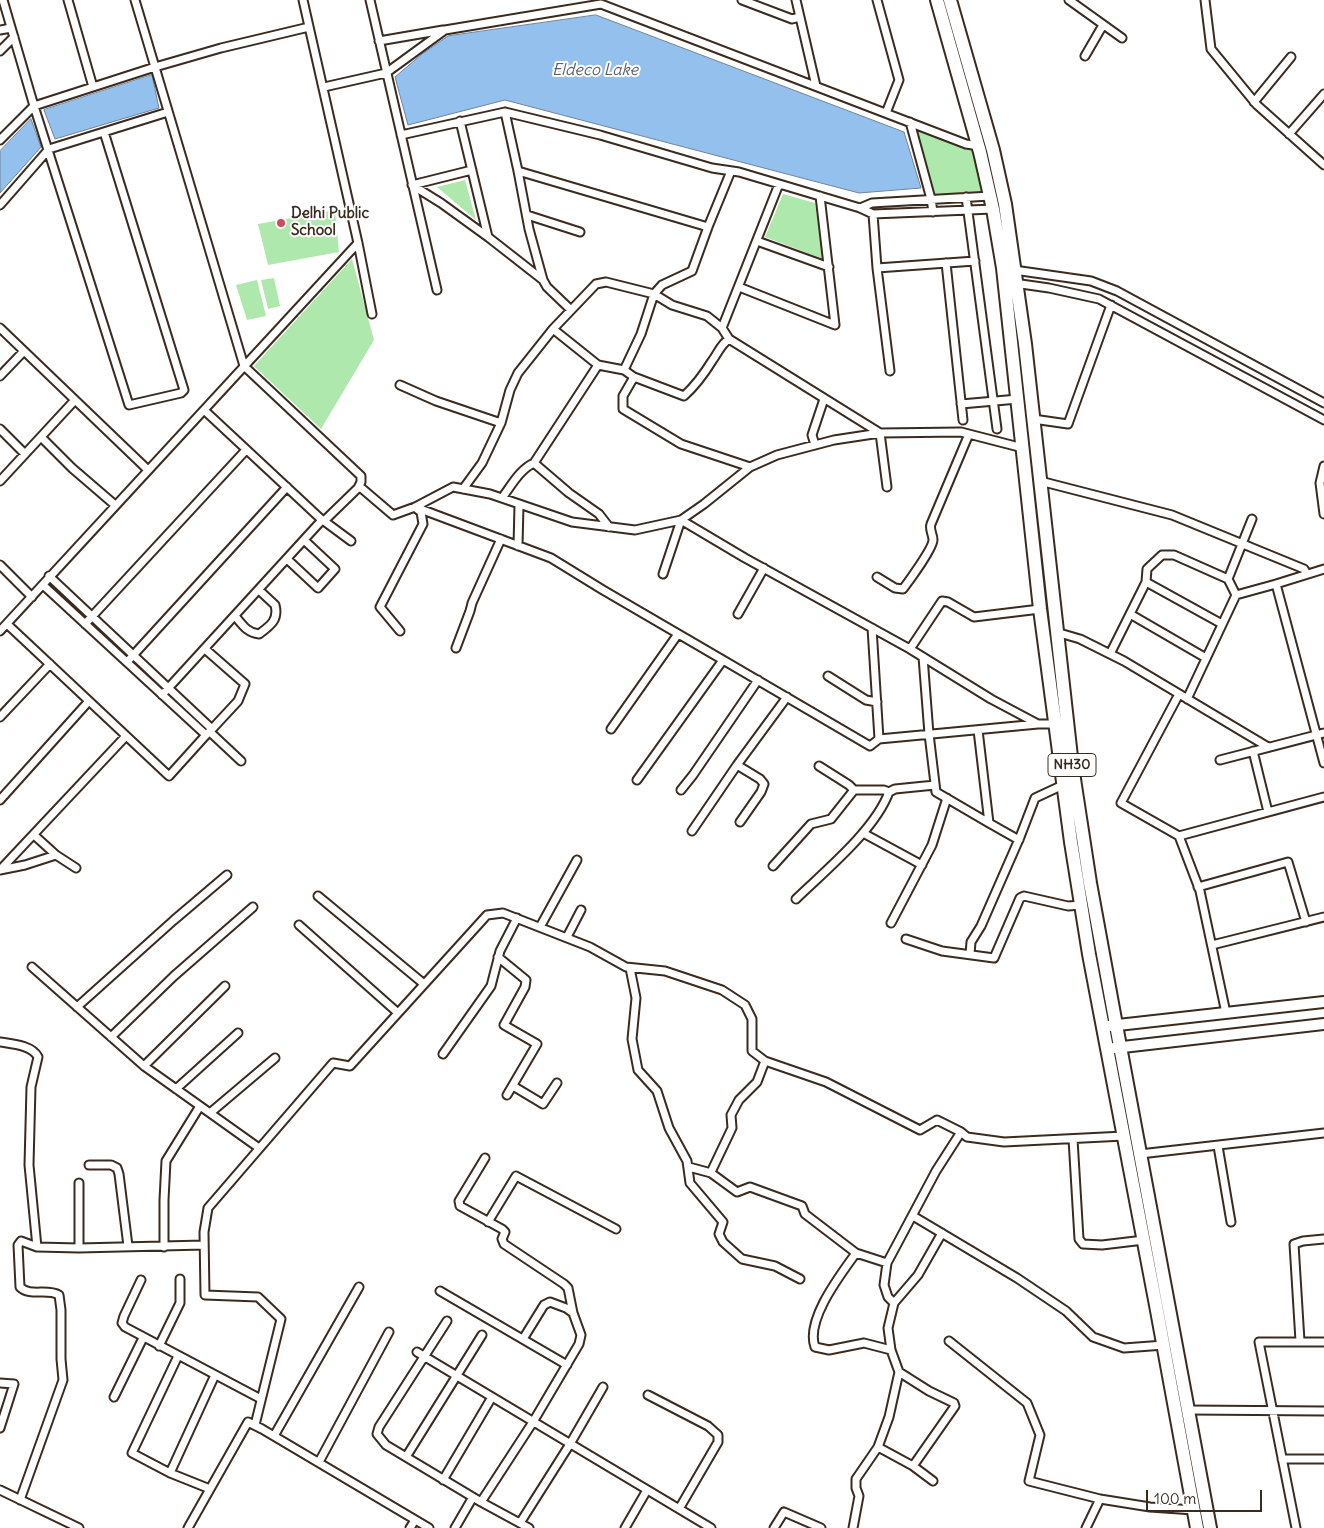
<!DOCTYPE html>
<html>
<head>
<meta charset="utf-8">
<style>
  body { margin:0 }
  #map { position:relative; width:1324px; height:1528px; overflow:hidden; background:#fff; font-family:Delius,sans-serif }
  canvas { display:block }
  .scale { position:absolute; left:1146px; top:1490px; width:116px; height:22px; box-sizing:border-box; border:2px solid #3b2a1e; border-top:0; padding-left:6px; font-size:15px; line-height:18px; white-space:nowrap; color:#3b2a1e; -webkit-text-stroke:4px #fff; paint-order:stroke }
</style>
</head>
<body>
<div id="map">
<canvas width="1324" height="1528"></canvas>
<div class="scale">100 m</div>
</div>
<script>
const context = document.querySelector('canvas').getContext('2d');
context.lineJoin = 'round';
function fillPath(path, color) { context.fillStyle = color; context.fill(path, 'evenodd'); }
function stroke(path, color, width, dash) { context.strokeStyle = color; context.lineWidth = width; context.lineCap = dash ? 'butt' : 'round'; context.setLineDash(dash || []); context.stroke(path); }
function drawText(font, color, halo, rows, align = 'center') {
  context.font = font + ' Delius,sans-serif'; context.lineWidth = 4; context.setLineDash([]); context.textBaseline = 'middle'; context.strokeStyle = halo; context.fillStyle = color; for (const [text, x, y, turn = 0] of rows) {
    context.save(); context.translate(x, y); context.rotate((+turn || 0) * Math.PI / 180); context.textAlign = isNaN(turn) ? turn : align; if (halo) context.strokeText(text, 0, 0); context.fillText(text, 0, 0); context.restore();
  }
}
fillPath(new Path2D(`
  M914,128L976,150L986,192L934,195Z
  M465,180L476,220L437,187Z
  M783,194L815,203L823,259L765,237Z
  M335,210L339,252L268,265L258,224Z
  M352,259L374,340L321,429L254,366Z
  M274,278L280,306L268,309L261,280Z
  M257,280L266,316L247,320L236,285Z`), '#afe8ac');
const water = new Path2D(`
  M596,15L904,132L921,188L859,193L505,100L408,125L395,77L422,54L448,36Z
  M152,75L159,108L55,139L44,110Z
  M31,119L41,147L0,193V151Z`);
fillPath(water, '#93c0ed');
stroke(water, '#70849a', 1);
const street = new Path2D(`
  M3,0L34,106L129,405L181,393L184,390L104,132
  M68,0L93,87
  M135,0L244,366L361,476V482L358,488L324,521L322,520
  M303,0L358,243L372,314
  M370,0L437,290
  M742,0L792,19L800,17
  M796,0L816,86
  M877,0L899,80L886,113
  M1069,0L1122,38
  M1205,0L1211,49L1257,105L1324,165
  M0,30L11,28
  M379,41L443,30
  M0,51L14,37
  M1085,56L1103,25
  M324,87L386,73L445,30L601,4L966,144L979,146
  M1254,102L1291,57
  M505,112L518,171L708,227L692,271L662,285L654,294L641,334L624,370
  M460,121L488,237L543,280
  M910,122L931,199L933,212
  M1289,134L1324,94
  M401,135L505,112L600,135L712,168L739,172L860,208L873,214L993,209
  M0,140L34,106L155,67L221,48L309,27
  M472,170L412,185L441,203L488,237
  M518,171L529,229L543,280L547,287L571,310
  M966,197L997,429
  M0,205L49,149L168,112
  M860,208L872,203L990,196
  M873,214L877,268L890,371
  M527,215L580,232
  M708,227L731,171
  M757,241L829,267
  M946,263L963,420
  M877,268L975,261
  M1014,270L1091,281L1117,291L1324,403
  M1014,283L1049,288L1099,299L1324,420
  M739,287L835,325L820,196
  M0,328L148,470
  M722,328L779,184
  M553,329L598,365L624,370L634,377L684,396C695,386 704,374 712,361C718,353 721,344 729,339L880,433L887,487
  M0,376L24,351
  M634,377L623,396V409L681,444L750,467
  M400,385L436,401L501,423
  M961,404L1018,399
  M1033,419L1068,424L1111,305
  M0,429L25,454
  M41,437L72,468L115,505
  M815,445L812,435L824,399
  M534,463L569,493L599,514L609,527
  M1324,466L1320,483L1324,514
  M0,481L75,400
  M1040,481L1172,515L1304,569L1307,574
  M359,486L393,515L415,507L453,487L490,494L572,522L635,530L681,520L704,504L750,467L777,455L834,440L880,433L961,432L1023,448
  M463,489L482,463L501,423L510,390L518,373L553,329L596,284L606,282L654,294L672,305L707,316L722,328L729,339
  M502,498C511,486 520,469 534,463L598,365
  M415,507L551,558L603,590L723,660
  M681,520L745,558L910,649L991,699L1038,724H1055
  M324,521L351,541
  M518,546L519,505
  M287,559L318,588L335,569L304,540
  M0,565L32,597
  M663,574L681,520
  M49,576L212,729L206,735
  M877,577L895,588L903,589C909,581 933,548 933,540C933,534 929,530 931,524L969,434
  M1146,582L1222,624
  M1276,584L1324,763
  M1236,595L1228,579L1252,519
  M738,614L764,568
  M1130,614L1206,658
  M235,616C242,624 247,633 259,634C270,626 279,620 275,605L259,590
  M7,624L169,776L206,735L43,585
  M85,624L246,450
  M872,628L879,739L1038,724
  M0,631L358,243
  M400,631L380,607L423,524L421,512L417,509
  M1056,632L1080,639L1124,661L1268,747
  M456,648L470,611L472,603L501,539
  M205,649L245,684L238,701L212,729
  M910,649L942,601L948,602L974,617L1040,609
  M1110,654L1146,582L1147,569L1162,555H1174L1228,579
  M923,657L929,734L936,792L989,823L978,730
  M127,662L287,487
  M828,676L866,700L877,702
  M1179,694L1121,803L1179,836L1324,797
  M162,695L322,520L204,410
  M1187,699L1236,595L1276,584L1324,569
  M0,717L50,664
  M611,729L678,634
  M210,732L241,761
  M1253,751L1268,812
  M1220,760L1324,733
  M737,765L760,779L764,784L761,792L740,822
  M819,766L849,785L854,790H884L889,792L895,789L935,785
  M637,780L723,660L870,746L879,739
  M681,790L693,775L758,680
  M0,800L89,701
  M989,823L1019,840
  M692,831L737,765L787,697
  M863,833L922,865
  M1179,836L1200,891L1226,1013
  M56,855L76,868
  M773,866L811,824L831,819L854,790
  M0,870L126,736
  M0,870L25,865L56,855L34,835
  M1198,887L1288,862L1306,922
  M318,896L424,984
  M796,899C826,870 875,830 889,792
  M891,923L932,845L947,798
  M299,925L398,1013
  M540,927L577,860
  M567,937L581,910
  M906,939L942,951L994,958L1020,898L1024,896L1068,906L1081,905
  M1212,945L1324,917
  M970,954L971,942L981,926L1020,837L1035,798L1063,785
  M498,957L526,980L525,987L504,1025L537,1044L507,1095
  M32,967L144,1066L259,1148
  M630,968L636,998L632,1039L638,1070L657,1091L669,1128L687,1161L690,1183L723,1222L719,1234L723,1242L742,1259L775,1266L800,1279
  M77,1007L174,920L227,875
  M111,1037L174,976L253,907
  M0,1042C12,1044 32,1045 38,1057L31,1087L29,1165L37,1247L79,1248L204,1245
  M443,1054L491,986L500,951L517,918
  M144,1066L225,986
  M513,1086L543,1104L557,1083
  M176,1089L238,1033
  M210,1113L275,1058
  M1073,1139L1079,1239L1083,1244L1102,1245L1144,1240
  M1218,1146L1231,1222
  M1140,1154L1324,1133
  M485,1158L459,1201L460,1206L502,1229L505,1232L502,1239L504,1244L564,1284L568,1288L573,1313
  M89,1165H111L117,1168L119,1174L128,1246
  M689,1167L711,1173L737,1192L750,1187L802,1206L805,1214L856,1253L887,1263
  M712,1170L732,1128L731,1115L739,1100L757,1082L765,1061
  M79,1183V1248
  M913,1216L1017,1278L1066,1311L1093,1337L1124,1348L1164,1345
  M488,1222L516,1176L616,1229
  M164,1247V1200L166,1161L200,1106
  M856,1253C841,1274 805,1320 815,1347L829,1350L864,1343L891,1350
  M141,1280L124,1316L122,1323L125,1327L261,1399
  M440,1291L567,1365
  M894,1303L888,1297L884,1285L887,1263L936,1171L961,1132
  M447,1321L379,1427L377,1434L386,1445L481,1502L529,1528
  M949,1341L1027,1403L1040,1435L1029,1481L1100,1499L1150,1507L1194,1510
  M1300,1341L1294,1244L1303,1241L1324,1239
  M159,1346L180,1303V1279
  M417,1352L711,1528
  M178,1356L132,1453L170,1473L210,1489
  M899,1372L929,1391L954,1403L955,1406L913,1466
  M0,1383L14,1384L0,1428
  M648,1395L708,1426L718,1435V1442L679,1509
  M114,1397L143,1338
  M1187,1410L1324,1411
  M255,1425L281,1319L258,1297L205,1295L204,1232L208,1208L333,1063L350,1066L487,915L503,913L590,947L626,967L665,971L722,990L745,1005L752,1019V1051L765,1061L826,1082L920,1130L937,1120L961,1132L967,1137L1004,1142L1124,1136
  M274,1436L359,1287
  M878,1447L913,1466L933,1481
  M406,1457L482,1335
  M1282,1459H1324
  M319,1462L389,1332
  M170,1473L215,1375
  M443,1480L492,1397
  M0,1490L79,1528
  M20,1500L63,1380L61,1359V1310L59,1295C47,1288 30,1297 20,1287L18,1245L21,1241L37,1247
  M481,1502L533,1422L579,1344L581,1335L573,1313L566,1308L550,1302L544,1305L523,1339
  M520,1523L570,1444L603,1387
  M188,1528L248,1422L262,1429L429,1528
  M410,1528L415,1520
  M455,1528L473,1497
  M625,1528L647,1490
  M774,1528L784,1512L821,1528
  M853,1528L859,1496L856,1488V1479L878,1447L889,1417L899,1372L891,1350L888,1328L894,1303L918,1275L942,1233
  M1086,1528L1100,1499
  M1296,1528L1259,1342H1324`);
const secondary = new Path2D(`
  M1109,1026L1324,1002
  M1114,1048L1324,1024`);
const highway = new Path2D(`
  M937,0L980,152L993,209L1003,268L1040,609L1071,842L1089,954L1156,1305L1197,1528
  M950,0L993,150L1005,204L1025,344L1072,766L1090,883L1116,1025L1210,1528`);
stroke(street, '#3b2a1e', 11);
stroke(secondary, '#3b2a1e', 14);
stroke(highway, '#3b2a1e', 16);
stroke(street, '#fff', 7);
stroke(secondary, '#fff', 10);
stroke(highway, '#fff', 12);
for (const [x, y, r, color] of [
  [281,223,5,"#d1495b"]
]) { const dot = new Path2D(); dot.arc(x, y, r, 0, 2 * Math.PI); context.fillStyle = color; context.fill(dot); stroke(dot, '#fff', 2); }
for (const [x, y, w] of [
  [1072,765,48]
]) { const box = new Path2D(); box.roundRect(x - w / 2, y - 11.5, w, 23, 4); context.fillStyle = '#fff'; context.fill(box); stroke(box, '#3b2a1e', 1); }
drawText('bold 14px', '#3b2a1e', null, [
  ["NH30",1072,765]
]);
drawText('bold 15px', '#3b2a1e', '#fff', [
  ["Delhi Public",291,214],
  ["School",291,231]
], 'left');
drawText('italic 16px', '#5a5e66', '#fff', [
  ["Eldeco Lake",595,70]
]);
</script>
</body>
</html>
